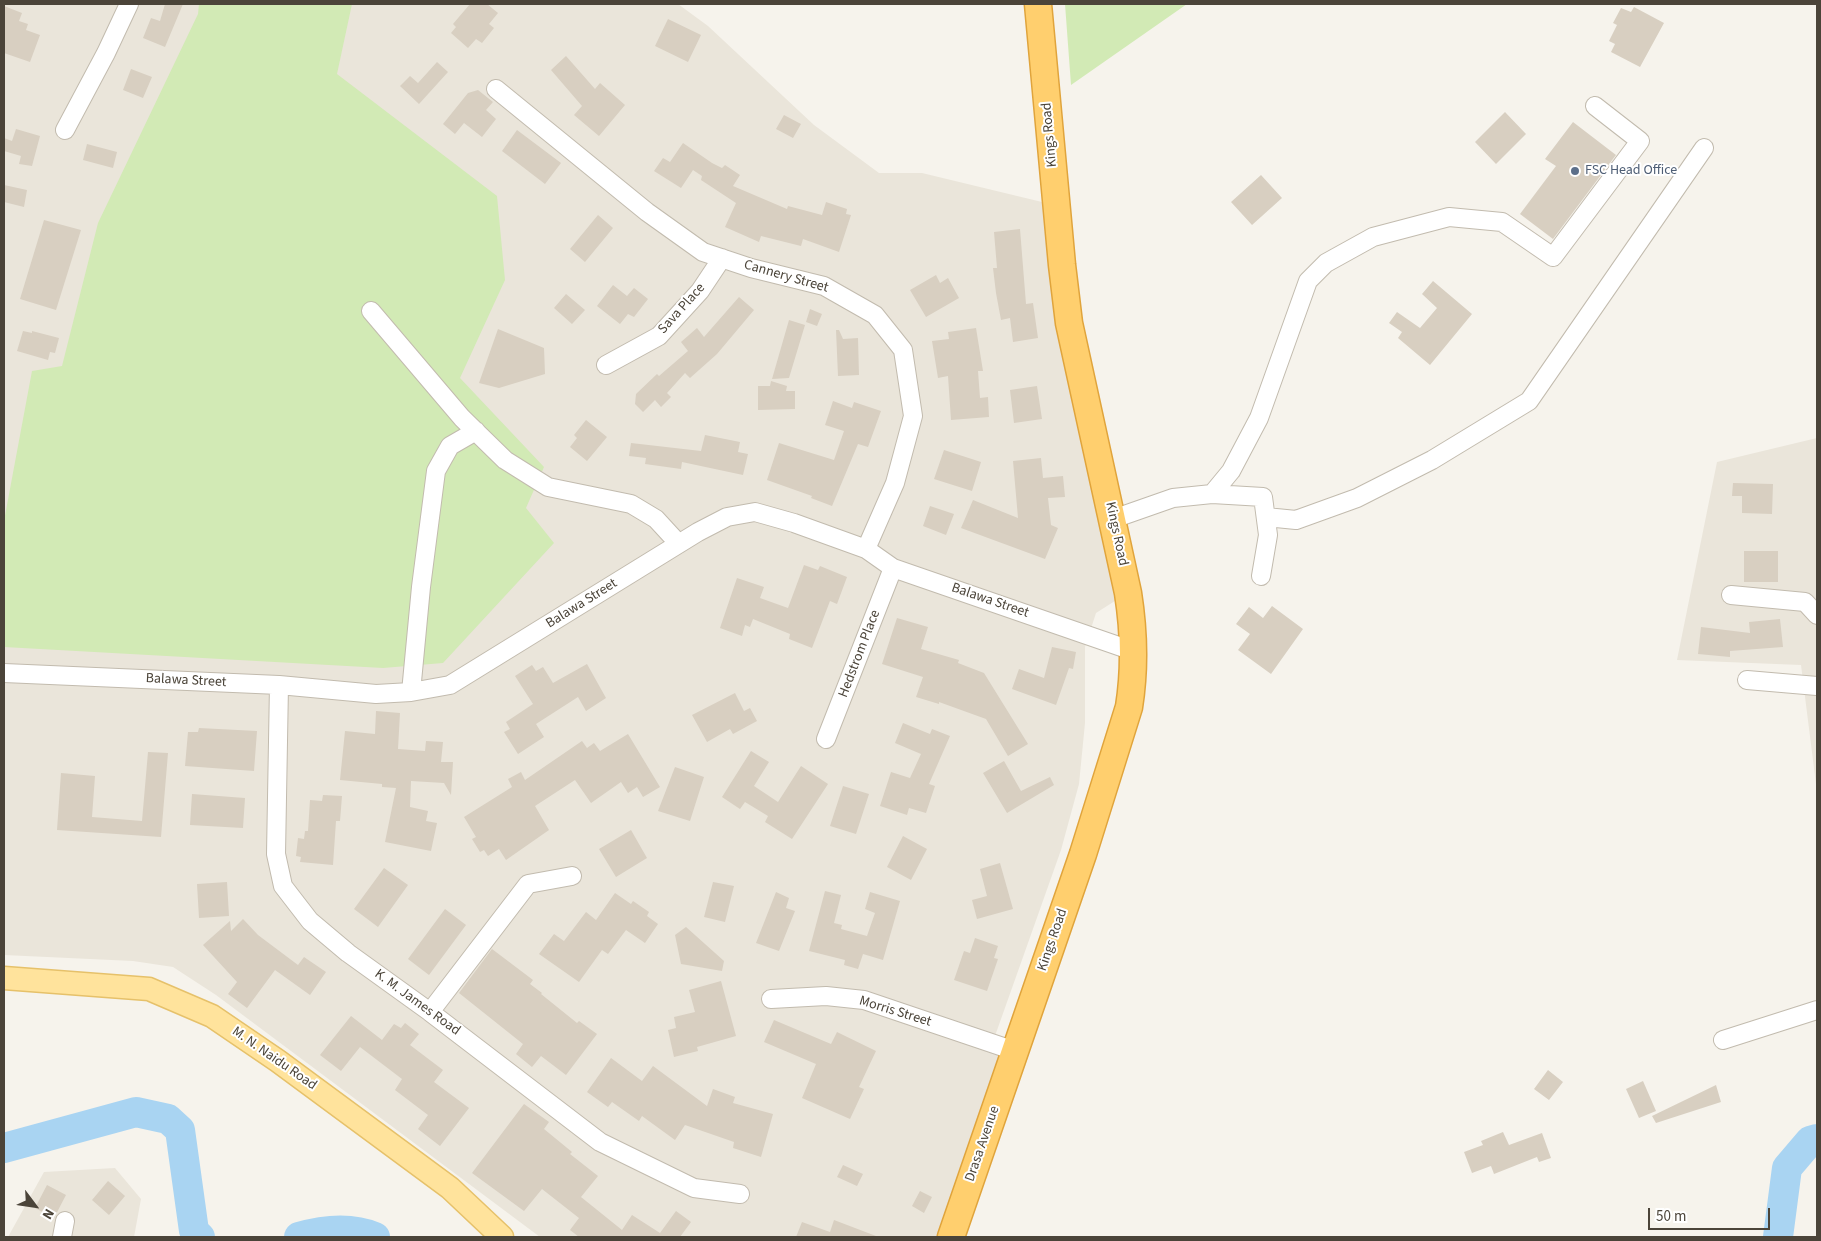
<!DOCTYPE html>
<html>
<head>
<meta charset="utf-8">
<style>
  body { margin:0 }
  #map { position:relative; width:1821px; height:1241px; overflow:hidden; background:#f6f3ec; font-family:"Source Sans 3",sans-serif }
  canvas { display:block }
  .frame { position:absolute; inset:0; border:5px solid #4b4439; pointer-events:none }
  .north { position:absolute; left:10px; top:1181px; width:50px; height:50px; -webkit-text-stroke:4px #fff; paint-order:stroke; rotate:121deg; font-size:14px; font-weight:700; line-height:20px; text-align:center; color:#4b4439 }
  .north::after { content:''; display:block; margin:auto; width:18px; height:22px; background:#4b4439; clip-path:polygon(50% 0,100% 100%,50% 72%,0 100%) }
  .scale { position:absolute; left:1648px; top:1208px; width:122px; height:22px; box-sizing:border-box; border:2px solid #4b4439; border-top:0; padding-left:6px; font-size:15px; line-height:18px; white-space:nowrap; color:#4b4439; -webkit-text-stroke:4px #fff; paint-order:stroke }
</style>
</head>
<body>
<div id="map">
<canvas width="1821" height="1241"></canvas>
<div class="frame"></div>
<div class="north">N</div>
<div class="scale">50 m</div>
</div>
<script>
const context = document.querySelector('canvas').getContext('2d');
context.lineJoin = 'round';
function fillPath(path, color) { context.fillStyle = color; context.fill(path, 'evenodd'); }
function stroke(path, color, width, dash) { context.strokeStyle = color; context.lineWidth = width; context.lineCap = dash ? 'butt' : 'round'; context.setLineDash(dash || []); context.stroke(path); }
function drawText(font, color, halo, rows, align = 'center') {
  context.font = font + ' "Source Sans 3",sans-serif'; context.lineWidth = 4; context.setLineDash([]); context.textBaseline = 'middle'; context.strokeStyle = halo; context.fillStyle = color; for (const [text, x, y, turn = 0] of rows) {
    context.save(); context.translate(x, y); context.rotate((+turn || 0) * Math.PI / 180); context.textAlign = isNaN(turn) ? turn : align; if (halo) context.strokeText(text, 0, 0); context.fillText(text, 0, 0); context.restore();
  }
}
fillPath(new Path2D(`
  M4,4H678L708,26L814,125L879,173H922L1042,202L1067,371L1118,599L1096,613L1085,647V723L1079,784L1061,850L990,1050L1010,1058L946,1237H540L216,995L173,967L133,961L4,955Z
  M1817,438V792L1801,665L1677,660L1717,462Z
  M115,1168L141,1199L134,1237H8L44,1172Z`), '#eae5da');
fillPath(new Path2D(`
  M199,4H352L337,74L497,196L505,280L460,378L544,467L526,508L554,543L443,663L383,668L4,647V521L32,371L62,366L98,223L198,14Z
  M1065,4H1187L1071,85Z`), '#d2eab5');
stroke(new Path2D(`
  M4,1148L136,1112L168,1119L180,1130L194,1231L200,1237
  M299,1237C323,1230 351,1227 375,1237
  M1778,1237L1787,1168L1810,1141L1817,1139`), '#a9d4f2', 30);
fillPath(new Path2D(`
  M165,4H183L165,47L143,38L151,18L160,21Z
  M470,4H487L498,13L489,24L494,28L482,43L476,39L468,48L451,33L456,27L453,24Z
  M4,6L22,13L19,21L28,24L26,30L40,35L30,62L4,53Z
  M1634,7L1664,23L1640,67L1611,52L1615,44L1609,41L1617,25L1613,23L1621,8L1631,12Z
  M668,19L701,35L688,62L655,46Z
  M566,56L595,89L600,83L625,105L599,136L574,115L582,106L551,70Z
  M437,62L448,72L419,104L400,86L410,76L418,83Z
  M131,69L152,77L143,98L123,90Z
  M478,90L493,102L486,110L496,119L482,137L464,123L455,134L443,124L468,93Z
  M1505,112L1526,134L1496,164L1475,142Z
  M784,115L801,124L793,138L776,129Z
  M1573,122L1616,155L1553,239L1520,214L1556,166L1545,159Z
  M16,129L40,136L32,166L19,164L21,156L4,151V138L12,141Z
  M517,130L561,163L545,184L502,151Z
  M683,143L712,163L722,168L725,165L740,175L733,186L787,209L788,206L822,215L826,202L847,209L846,214L851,215L839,252L803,239L801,246L761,236L759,242L725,227L736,203L701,180L702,176L693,170L681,188L654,171L663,158L670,162Z
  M87,144L117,152L113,168L83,160Z
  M1261,175L1282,198L1252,225L1231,202Z
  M4,185L27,190L24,207L4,202Z
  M598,215L613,228L585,262L570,249Z
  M44,220L81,230L56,310L20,299Z
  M1020,229L1026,304L1033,303L1038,338L1013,342L1010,318L1001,320L996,293L993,268H997L994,232Z
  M936,275L940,283L948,278L959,298L926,317L910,290Z
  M1433,281L1472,314L1430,365L1398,338L1402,332L1389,323L1397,312L1420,328L1437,308L1422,294Z
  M613,285L627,296L634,288L648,299L634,317L628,314L620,324L597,306Z
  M566,294L585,310L572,324L554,308Z
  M739,297L754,310L717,354L690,378L685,373L667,393L671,397L661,407L655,400L643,412L635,404L636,394L657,374L659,376L688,351L681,342L697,328L704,337Z
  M810,309L822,314L817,326L806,322Z
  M789,320L805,325L789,378L772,379Z
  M976,328L983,371H978L980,398L988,397L989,417L951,420L948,376L938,378L932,341L949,339L948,332Z
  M498,329L544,348L545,374L499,388L479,383Z
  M836,330H839L843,339L858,338L859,375L838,376Z
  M23,331L32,333V331L59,338L55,353L50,352L48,360L17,351Z
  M771,381L787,386L786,391H795V409L758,410V386H770Z
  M1037,386L1042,419L1014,423L1010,390Z
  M833,401L852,408L854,402L881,411L868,447L858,444L832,506L811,498L812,496L767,480L779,443L834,460L844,431L825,425Z
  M586,420L607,437L587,461L570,447L577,438L574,435Z
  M705,435L740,442L738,452L748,454L743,475L682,462L681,469L645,464L646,458L629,456L631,443L701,451Z
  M944,450L981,462L972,491L934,479Z
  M1041,458L1043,478L1063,476L1065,497L1048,498L1051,525L1058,528L1045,559L961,528L973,500L1018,518L1013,461Z
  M1733,483L1773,484L1772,514L1742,513V496H1732Z
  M930,506L954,514L946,535L923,526Z
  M1744,551H1778V582H1744Z
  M804,565L818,570L820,566L847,577L837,604L830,601L812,648L789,639L790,634L753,619L750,627L745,625L742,636L720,628L737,578L764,587L760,598L788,608Z
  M1272,606L1303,629L1271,674L1238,650L1250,634L1236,624L1249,607L1263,618Z
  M897,618L928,627L921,649L959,660L958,663L984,673L1028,744L1008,756L986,719L939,702V704L916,697L923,677L882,664Z
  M1780,619L1783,647L1730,651V657L1698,654L1701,627L1750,633L1749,622Z
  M1052,647L1076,652L1073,669L1069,668L1056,705L1012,689L1019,669L1044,678Z
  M587,664L606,698L586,711L578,697L536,724L544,737L518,754L504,732L510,729L506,722L533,704L515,676L532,665L536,671L543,667L553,683Z
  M735,693L744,711L750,708L757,721L733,734L730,729L707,742L692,715Z
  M376,711L400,713L398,749L425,751L426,741L443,742L441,762H453L451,795L444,783L411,781L410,807L428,811L426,821L437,823L431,851L385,842L396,788L382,787V784L340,780L345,731L375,734Z
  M903,723L930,734L932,729L950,736L929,784L935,786L926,813L909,808L907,815L880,806L891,772L910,778L921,754L895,743Z
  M199,728L257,731L254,771L185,766L188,732H198Z
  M628,734L660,787L643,797L637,787L628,793L621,782L591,803L575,780L535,806L549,830L506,860L499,849L488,856L484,850L480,852L472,839L476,837L464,817L512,787L508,779L521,772L525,780L582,741L587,748L594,743L600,751Z
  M751,751L769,762L754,786L778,802L801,766L828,784L792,839L765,822L768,816L745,802L740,809L722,797Z
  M148,752L168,753L161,837L57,830L61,773L95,776L92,817L142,821Z
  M1004,761L1021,791L1050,777L1054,785L1007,813L983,773Z
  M675,767L704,777L690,821L658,811Z
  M843,786L869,794L856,834L830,826Z
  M192,794L245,798L243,828L190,825Z
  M323,795L342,796L340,821H336L333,865L300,862L301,857L296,856L298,838L304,839L305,831H308L310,800L322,801Z
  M631,830L647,858L616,877L599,849Z
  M903,836L927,849L911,880L887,867Z
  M1000,863L1013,909L977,919L972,900L987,896L980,869Z
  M384,868L408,885L378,927L354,909Z
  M227,882L229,916L199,918L197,884Z
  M713,882L734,886L725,922L704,917Z
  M825,891L841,895L834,923L842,925L841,929L867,936L875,913L865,909L870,892L900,901L883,960L863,954L858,969L844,965L845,960L809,951Z
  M776,892L789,898L786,908L795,911L779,951L756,943Z
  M615,893L631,904L633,901L649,912L647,916L658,924L645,943L626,930L608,954L602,950L579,982L539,954L554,934L564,941L586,912L596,920Z
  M445,909L466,925L429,975L408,959Z
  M243,919L258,935L298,965L304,957L326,972L310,995L275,970L247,1008L228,994L237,982L203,945L230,921L231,931Z
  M686,927L724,961L722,971L681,964L675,935Z
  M975,938L998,946L994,958L998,959L987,991L954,980L964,951L970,953Z
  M492,949L533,980L530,984L542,993L541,994L577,1023L579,1021L597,1034L566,1075L541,1056L532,1067L516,1054L523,1044L459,993Z
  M721,981L736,1036L697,1047L698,1051L674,1057L668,1030L676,1028L674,1017L695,1012L689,990Z
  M351,1016L382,1040L394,1024L401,1028L405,1023L419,1034L410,1045L443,1070L434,1082L469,1108L440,1146L418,1129L428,1115L395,1090L402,1079L360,1047L341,1071L320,1055Z
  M774,1020L831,1044L837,1032L876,1051L859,1087L864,1089L850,1119L802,1098L816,1064L764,1042Z
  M611,1058L642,1081L653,1066L707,1106L713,1089L735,1097L733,1103L773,1114L761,1157L733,1148L734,1142L685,1125L675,1140L642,1116L639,1121L612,1102L608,1107L587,1092Z
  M1548,1070L1563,1082L1549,1100L1534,1089Z
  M1643,1081L1656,1111L1639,1118L1626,1089Z
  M1716,1085L1721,1102L1656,1123L1652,1116Z
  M524,1104L549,1122L544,1129L572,1152L570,1154L598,1176L581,1197L622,1230L632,1215L660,1233L676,1211L691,1222L680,1237H579L570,1230L579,1218L542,1189L524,1211L472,1173Z
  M1503,1132L1509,1145L1542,1133L1551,1158L1539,1162L1537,1157L1494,1174L1491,1166L1472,1173L1464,1152L1483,1145L1481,1141Z
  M843,1165L863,1174L857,1186L837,1177Z
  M108,1181L125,1196L109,1215L92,1200Z
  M47,1185L66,1195L54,1218L35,1208Z
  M920,1191L932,1197L924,1213L912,1206Z
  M834,1220L876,1236L875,1237H796L802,1222L830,1232Z`), '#d8cfc1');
const minor = new Path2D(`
  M496,89L647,212L703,252L751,268L824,286L875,315L903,350L913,416L895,483L866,549
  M65,130L106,53L129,4
  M371,311L462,418L505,460L548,487L631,504L656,519L679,544
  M606,365L659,336L700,291L722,258
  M1212,494L1263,497L1268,535L1261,576
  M1266,517L1296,520L1357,498L1432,460L1529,401L1704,148
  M1113,519L1173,498L1212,494L1231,471L1259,418L1308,281L1326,263L1373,237L1449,217L1502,222L1553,257L1640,141L1595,106
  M1731,595L1805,602L1817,615
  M4,673L279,685L376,694L411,692L450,685L698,532L727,517L755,512L794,523L866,549L893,568L1133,651
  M1747,680L1817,686
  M279,685L276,854L283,886L310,921L348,953L430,1012L600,1142L694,1188L740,1194
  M411,692L421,587L436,471L450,446L476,431
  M826,739L893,568
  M771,999L826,996L864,1000L1015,1051
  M430,1012L528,884L572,876
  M1723,1040L1817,1010
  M62,1237L65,1221`);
const major = new Path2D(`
  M4,978L149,989L212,1016L278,1061L450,1188L502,1237`);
const highway = new Path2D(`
  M951,1237L1083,854L1129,707C1135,669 1134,631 1128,593L1069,323L1062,265L1038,4`);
stroke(minor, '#c2bbae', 20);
stroke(major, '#e6c16a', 25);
stroke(highway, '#e0a43c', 29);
stroke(minor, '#fff', 18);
stroke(major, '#ffe39c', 22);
stroke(highway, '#ffcf6e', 26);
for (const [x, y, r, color] of [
  [1575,171,5,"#5c6f8a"]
]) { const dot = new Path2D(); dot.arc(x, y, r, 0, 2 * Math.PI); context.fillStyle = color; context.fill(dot); stroke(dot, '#fff', 2); }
drawText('14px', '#4b4439', '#fff', [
  ["Kings Road",1050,135,-95],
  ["Cannery Street",786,277,16],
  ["Sava Place",682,309,-48],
  ["Kings Road",1116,534,78],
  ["Balawa Street",990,601,19],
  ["Balawa Street",582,604,-32],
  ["Hedstrom Place",860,654,-69],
  ["Balawa Street",186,681,3],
  ["Kings Road",1053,940,-71],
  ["K. M. James Road",417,1003,36],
  ["Morris Street",895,1012,17],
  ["M. N. Naidu Road",274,1059,35],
  ["Drasa Avenue",983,1144,-71]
]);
drawText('14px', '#4e5e75', '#fff', [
  ["FSC Head Office",1585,171]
], 'left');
</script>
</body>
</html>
